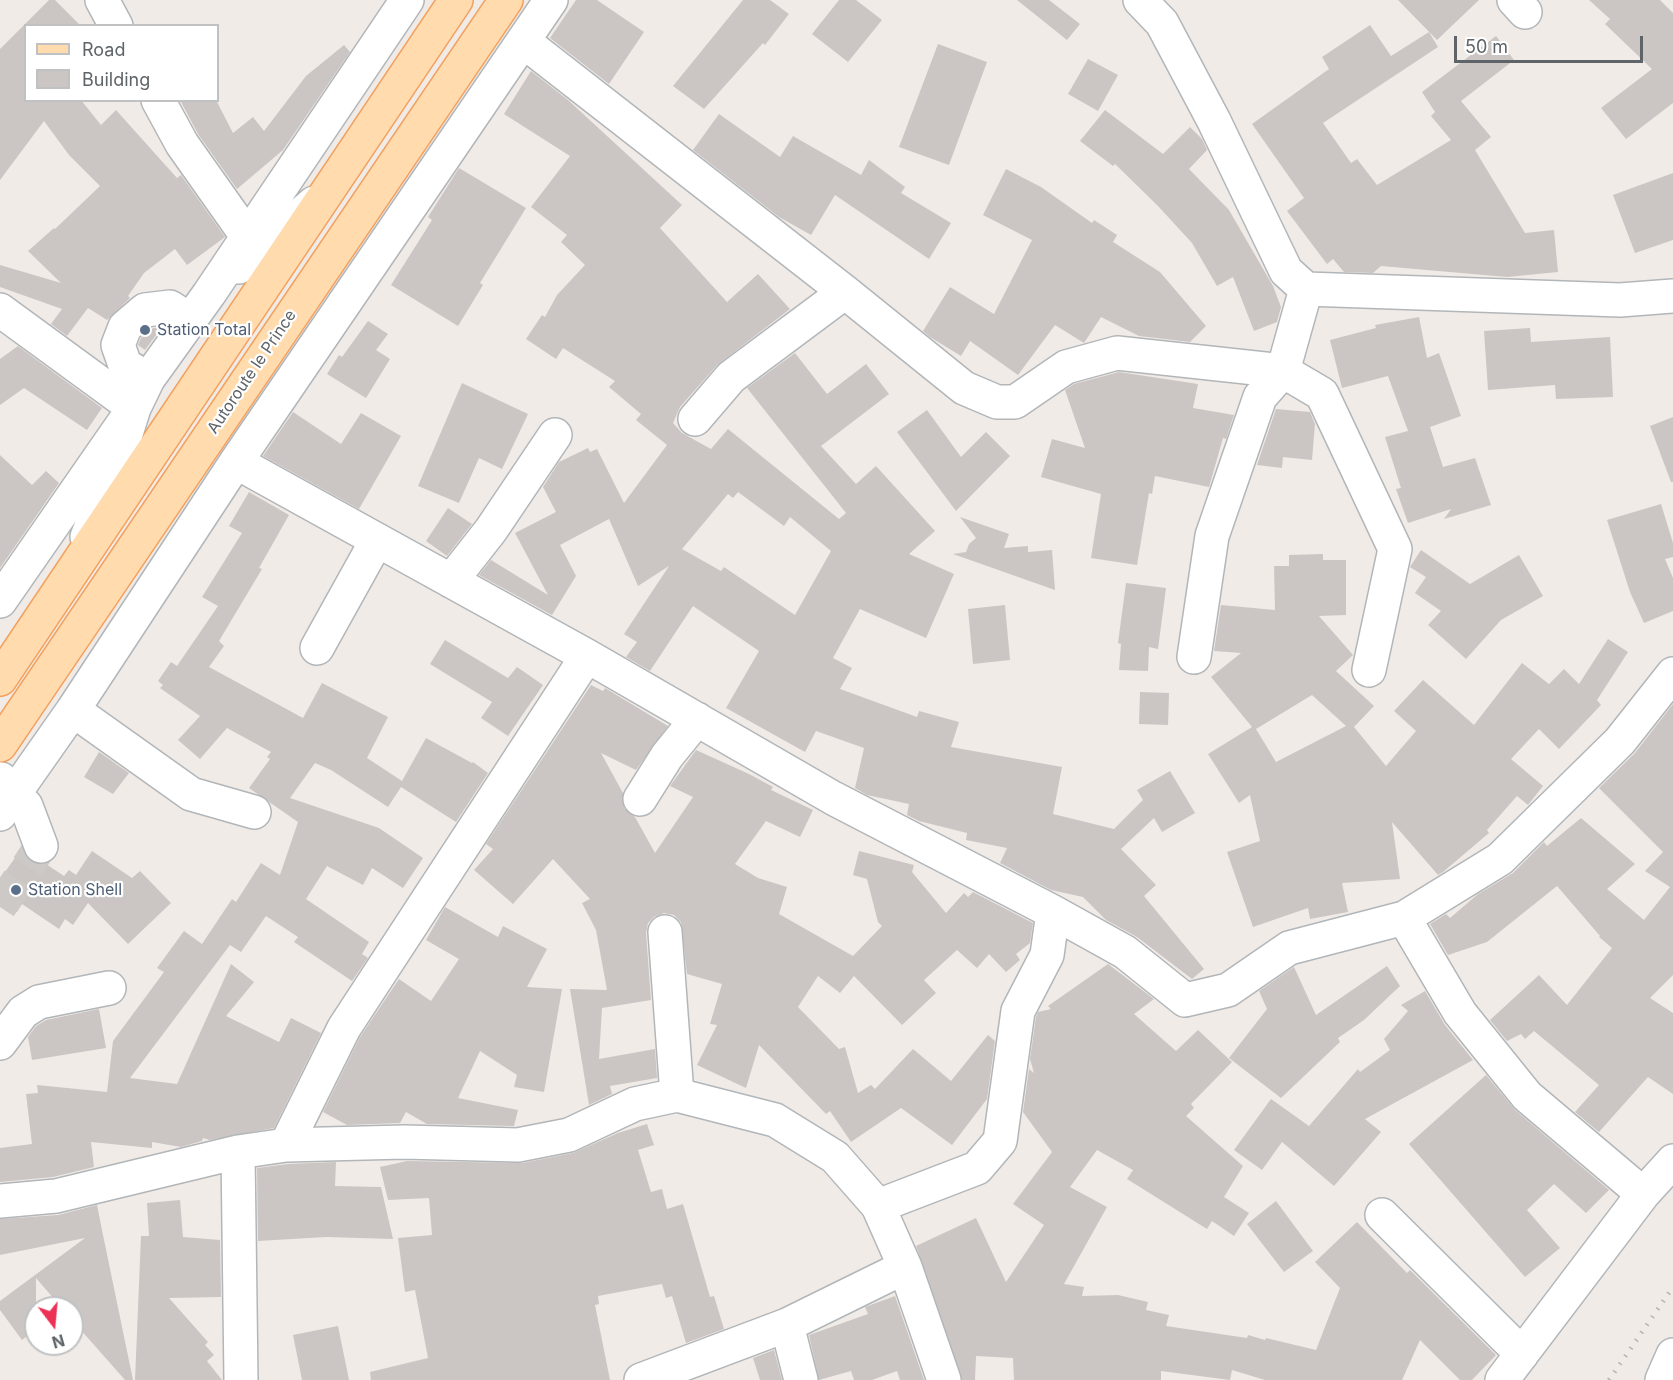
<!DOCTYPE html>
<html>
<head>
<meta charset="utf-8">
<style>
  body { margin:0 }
  #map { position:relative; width:1673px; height:1380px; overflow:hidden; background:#f0ebe7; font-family:Inter,sans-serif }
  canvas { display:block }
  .legend { position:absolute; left:24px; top:24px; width:195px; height:78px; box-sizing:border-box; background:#fff; border:2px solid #bfc1c2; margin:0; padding:8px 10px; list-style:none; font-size:18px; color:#5e6467 }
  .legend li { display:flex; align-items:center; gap:12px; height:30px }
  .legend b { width:30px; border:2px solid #bfc1c2 }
  .north { position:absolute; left:24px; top:1296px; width:60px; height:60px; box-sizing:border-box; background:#fff; border:2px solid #bfc1c2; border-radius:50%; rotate:164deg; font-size:16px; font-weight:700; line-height:24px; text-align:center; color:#5e6467 }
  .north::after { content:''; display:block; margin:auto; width:21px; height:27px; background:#ec3156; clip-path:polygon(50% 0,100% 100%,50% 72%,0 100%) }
  .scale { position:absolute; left:1454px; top:36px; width:189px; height:27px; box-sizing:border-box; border:3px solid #5e6467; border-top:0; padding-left:8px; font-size:18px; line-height:21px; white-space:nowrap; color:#5e6467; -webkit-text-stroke:4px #fff; paint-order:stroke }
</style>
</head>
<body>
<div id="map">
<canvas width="1673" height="1380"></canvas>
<ul class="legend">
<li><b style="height:8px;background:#ffdbad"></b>Road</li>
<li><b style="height:16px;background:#cbc6c3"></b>Building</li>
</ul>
<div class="north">N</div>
<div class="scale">50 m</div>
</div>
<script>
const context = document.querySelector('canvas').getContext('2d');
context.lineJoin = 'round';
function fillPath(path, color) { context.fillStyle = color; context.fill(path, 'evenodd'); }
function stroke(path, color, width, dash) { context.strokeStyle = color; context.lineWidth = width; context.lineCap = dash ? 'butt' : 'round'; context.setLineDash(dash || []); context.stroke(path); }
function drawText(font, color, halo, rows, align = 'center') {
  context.font = font + ' Inter,sans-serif'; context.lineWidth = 4.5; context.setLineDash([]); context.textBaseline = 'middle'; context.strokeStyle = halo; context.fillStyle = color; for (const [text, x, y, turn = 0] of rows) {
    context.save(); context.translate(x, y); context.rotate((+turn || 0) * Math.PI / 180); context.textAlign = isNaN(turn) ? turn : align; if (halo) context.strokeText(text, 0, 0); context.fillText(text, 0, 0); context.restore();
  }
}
fillPath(new Path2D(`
  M49,0H55L81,26H26V100H81L101,125L116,110L177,178L181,175L225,237L187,265L175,249L144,273L128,296L130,298L107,320L88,308L67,336L51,324L62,309L0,287V265L61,283L28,251L54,228L55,229L100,186L69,155L44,121L0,180V49Z
  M576,0H597L644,32L609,84L550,38Z
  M743,0H770L789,14L765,45L763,43L704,109L673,86Z
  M839,0H856L882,20L848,62L812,34Z
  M1017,0H1049L1080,24L1067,40Z
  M1398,0H1479L1437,40Z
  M1589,0H1660L1673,13V103L1626,139L1601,108L1652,69L1605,24L1610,19Z
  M1370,25L1391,56L1429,32L1438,47L1323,123L1351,163L1357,159L1377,185L1451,140L1431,116L1435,112L1422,92L1496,36L1514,60L1461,101L1491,137L1475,150L1525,233L1554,230L1558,272L1507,277L1381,266L1373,273L1344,272L1333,259L1327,264L1287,211L1304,198L1252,124L1329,69L1322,57Z
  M938,44L987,62L949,165L899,147Z
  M344,45L350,52L283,150L237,189L198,134L180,100H216L233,133L253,117L264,131L306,76Z
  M1088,59L1118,75L1098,111L1068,94Z
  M531,71L568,100L682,205L660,228L727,302L758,274L790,309L717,365L680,407L673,423L682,433L711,449L728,429L839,519L846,513L747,388L795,353L827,394L866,364L889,394L821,446L856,484L876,466L935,531L909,554L954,574L926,638L860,609L833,658L852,668L840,689L917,717L919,711L959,722L951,747L1062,767L1053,814L1114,829L1143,800L1137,790L1170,771L1195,813L1162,832L1154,818L1121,849L1156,885L1144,896L1204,969L1192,979L1137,937L1106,920L1083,897L1051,890L1000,863L1007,848L966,840L967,833L919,821L907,815L909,804L867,795L855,788L864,748L816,731L805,752L726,708L759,651L693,606L650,671L626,657L637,642L624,634L669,566L638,586L609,519L560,545L576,576L552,615L479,575L491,560L548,595L515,533L556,512L543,487L559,462L588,448L590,452L597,449L624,503L667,445L636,420L641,414L609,387L615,381L563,348L556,359L526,339L542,315L545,317L557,295L585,265L561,242L567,235L531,207L570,156L504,114ZM738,492L784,526L790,517L831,551L795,615L724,567L721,571L682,549L728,494L733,498Z
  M1105,110L1163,154L1190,127L1202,139L1207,150L1189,169L1229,210L1273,286L1281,307L1277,322L1254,331L1233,277L1217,286L1192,243L1158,206L1115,164L1113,166L1080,141Z
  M719,114L780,157L793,136L861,175L869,160L905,187L901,193L951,223L929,259L835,195L811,235L779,217L693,150Z
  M459,168L526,208L480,283L483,285L458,326L391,285L432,220L428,217Z
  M1006,169L1041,187L1092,223L1094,220L1117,235L1113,242L1160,272L1206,326L1190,342L1139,336L1101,317L1084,343L1055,325L1018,375L970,341L961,356L930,337L923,331L950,287L994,314L1032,240L983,215Z
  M1673,173V240L1635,253L1613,195Z
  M1419,317L1427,358L1439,353L1461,416L1430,427L1443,467L1475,458L1491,505L1444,519L1451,509L1408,523L1396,489L1401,488L1385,437L1408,431L1388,376L1342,388L1330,340L1376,328L1375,325Z
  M368,321L388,334L376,350L390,359L366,398L327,374L339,355L342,357Z
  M162,327L145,350L138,345L141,338L153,328Z
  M1530,328L1531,342L1610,337L1613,397L1556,399L1555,385L1488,390L1484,331Z
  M18,346L102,408L87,430L24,388L0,405V359Z
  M1119,372L1198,384L1193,408L1234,415L1226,439L1223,438L1209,487L1155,476L1152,494L1149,493L1137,565L1091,558L1101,494L1041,477L1052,439L1085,448L1065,390L1074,384Z
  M462,383L528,414L502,469L479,458L459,503L418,486Z
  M1276,409L1310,412L1315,424L1312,460L1283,457L1282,468L1257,465Z
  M927,410L961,457L986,432L1010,456L956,511L897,432Z
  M293,412L341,444L361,413L401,436L359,509L263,456Z
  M1673,417V482H1671L1650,426Z
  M0,455L32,485L46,471L59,483L0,568Z
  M249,492L289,515L259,568L262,569L219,641L224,646L209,667L303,718L322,683L388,717L367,758L402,781L426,738L472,763L473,762L488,773L456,822L401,787L388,807L331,770L315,763L290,798L379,828L423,858L403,888L372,868L363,885L327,866L306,899L369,942L362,954L368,958L352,981L294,942L298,937L266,916L241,952L230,945L130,1078L177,1084L231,964L254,982L226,1016L279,1042L291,1018L321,1033L274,1128L210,1140L203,1138L202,1141L181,1147L152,1142V1148L91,1142L94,1167L53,1177L0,1182V1148L32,1144L26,1094L38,1093L37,1085L107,1092L113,1041L164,972L157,968L184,931L202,944L232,899L236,902L261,863L280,875L298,822L249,788L270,759L267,757L271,752L227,728L200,759L178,740L200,716L160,688L163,685L158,681L171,662L177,666L218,606L202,597L242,533L229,526Z
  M1661,504L1673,543V557L1665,559L1673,578V611L1644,623L1630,592L1607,520Z
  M448,508L472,524L447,556L426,541Z
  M960,517L1009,534L1004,548L1028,546V552L1052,550L1055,590L953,554L966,552L969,544L976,538Z
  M1421,550L1470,584L1519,555L1543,596L1501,620L1466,659L1428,625L1441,611L1415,593L1426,577L1410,567Z
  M1323,554V560H1346V615L1319,616L1353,655L1336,671L1374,706L1354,727L1386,766L1416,731L1394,711L1423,680L1474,725L1522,663L1549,684L1564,669L1579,684L1608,639L1628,652L1597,700L1601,705L1559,749L1539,729L1511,759L1543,786L1528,805L1517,796L1487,830L1489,833L1443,872L1438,875L1392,822L1400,879L1342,883L1348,912L1310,919L1308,908L1253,927L1227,852L1260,841L1250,795L1239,803L1208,754L1252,727L1211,677L1241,653L1214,651L1221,605L1275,610L1274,566H1289V555ZM1312,695L1346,726L1276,762L1256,729Z
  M1126,583L1166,588L1158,649L1149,647L1148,671L1119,670L1121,644L1118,643Z
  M1005,605L1010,660L973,664L968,609Z
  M445,640L508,678L517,667L543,685L508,736L481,718L492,702L430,664Z
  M591,685L603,691L605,688L668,726L636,770L601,753L623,793L624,808L635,817L655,853L693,797L670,786L696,750L749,774L773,787L771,790L813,810L800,837L766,821L735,864L758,878L787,887L779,914L853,956L882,926L878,922L867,879L853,875L859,851L914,865L912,872L946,913L964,893L968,897L973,892L1033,923L1030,943L1016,954L1020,960L1006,972L989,954L977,968L957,950L924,980L936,993L902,1025L854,976L840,993L818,976L798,1007L839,1049L845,1047L858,1093L871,1085L875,1089L913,1049L951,1081L988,1035L995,1041L987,1099L952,1145L901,1108L851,1142L830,1111L826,1114L759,1045L746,1088L697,1065L717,1025L710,1024L722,984L687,974L681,922L674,915L664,913L654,917L648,923L646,933L651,1000L602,1008L599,1059L655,1049L657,1078L610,1086L612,1094L589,1105L570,989L607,990L596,930L582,903L590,899L553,859L513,904L474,870L493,849L486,844Z
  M1140,692L1169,693L1168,725L1139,724Z
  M1673,704V975L1650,998L1673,1013V1094L1648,1077L1599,1132L1575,1112L1599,1085L1534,1031L1525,1039L1521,1034L1507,1041L1490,1020L1539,975L1567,1005L1612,948L1599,937L1600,936L1557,886L1487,942L1448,955L1430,924L1446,914L1450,918L1478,894L1513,873L1544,842L1547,846L1581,818L1635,864L1607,889L1644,920L1670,887L1645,871L1663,852L1599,788L1635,753Z
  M99,752L129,773L113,794L84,777Z
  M22,848L30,861L46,864L64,876L69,870L76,875L92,851L132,878L140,871L171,903L128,944L88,903L73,925L65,919L59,929L22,904L17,912L0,901V879Z
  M445,907L498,937L503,926L547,949L527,987L562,989L544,1092L514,1087L517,1075L480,1051L458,1098L518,1110L514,1126L427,1124L406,1112L400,1123L347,1125L323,1112L360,1037L399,979L431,1001L459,959L426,940Z
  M1108,964L1154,999L1134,1014L1176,1051L1198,1030L1232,1062L1191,1104L1194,1108L1186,1116L1243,1166L1224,1197L1249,1213L1234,1236L1212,1221L1207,1229L1127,1179L1133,1170L1097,1150L1070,1187L1107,1207L1064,1284L1084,1287L1082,1296L1118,1295L1148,1302L1146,1310L1169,1315L1166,1326L1247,1338L1248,1335L1265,1340L1266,1338L1316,1350L1340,1288L1315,1262L1357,1222L1407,1273L1410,1270L1496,1355L1472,1380H1460L1420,1340L1402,1380H1265L1232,1370L1230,1380L1161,1371V1380H1014L1013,1358L976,1356L975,1380H962L916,1246L976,1218L1006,1282L1044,1225L1013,1204L1052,1152L1023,1112L1029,1069L1034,1073L1030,1059L1036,1017L1038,1012L1051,1009L1048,1006Z
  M1387,966L1400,986L1364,1020L1338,1038L1340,1042L1281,1098L1229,1058L1267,1009L1259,991L1294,967L1316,1015Z
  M1425,991L1445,1025L1473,1060L1365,1119L1381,1132L1334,1186L1282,1142L1262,1170L1234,1150L1271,1099L1309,1126L1358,1069L1360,1072L1390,1050L1384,1039L1408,1011L1401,1005Z
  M99,1009L106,1048L32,1060L28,1037L36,1026L46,1020Z
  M1486,1075L1515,1110L1609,1190L1586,1213L1554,1184L1527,1210L1560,1248L1525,1277L1409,1144Z
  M647,1124L654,1145L638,1150L651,1192L662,1189L667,1209L683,1204L710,1297L714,1296L724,1329L686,1343L672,1296L666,1298L662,1284L598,1296L599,1304L595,1305L610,1380H371L370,1372L428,1358L415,1290L405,1292L398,1238L432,1235L429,1198L388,1200L380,1167L407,1161L522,1163L573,1153L618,1133Z
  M336,1162L335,1186L381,1187L393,1239L326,1237L258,1241L257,1168L288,1164Z
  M180,1200L183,1237L220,1240L221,1297L169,1298L208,1342L205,1345L214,1355L207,1361L222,1380H135L141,1236H149L147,1203Z
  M1276,1201L1313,1251L1284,1272L1247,1224Z
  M97,1205L103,1235L133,1380H125L72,1320V1308H62L36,1278V1329L22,1340L0,1310V1301L85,1238L0,1255V1219L58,1215Z
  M895,1296L924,1380H900L897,1371L872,1380H854L851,1371L819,1380L809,1335L868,1314L865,1307Z
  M338,1326L349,1380H302L293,1335Z
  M774,1350L782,1380H760L753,1358Z`), '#cbc6c3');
stroke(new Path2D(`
  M0,907L41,846`), '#ccc9c7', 33, [33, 16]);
const minor = new Path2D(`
  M102,0L116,26
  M1140,0L1162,23L1214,121L1286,271L1306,289L1620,300L1673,296
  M1514,0L1525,12
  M523,41L845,292L964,388L997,402H1015L1066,367L1117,353L1283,371L1322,394L1395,549L1369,670
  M158,100L182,144L247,236
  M239,267L314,203
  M0,310L134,408L120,453L87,537
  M148,379L125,365L118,345L125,327L145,310L170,307L190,320
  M695,419L731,377L845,292
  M236,462L587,656L833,798L1053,912L1125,952L1185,1000L1228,990L1289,948L1404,918L1460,1013L1527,1096L1643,1194
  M451,581L491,530L555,435
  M0,601L134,408L148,379L209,294L407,0
  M317,648L377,540
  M1194,657L1212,536L1260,397L1283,371L1306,289
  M73,710L191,794L254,812
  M1,779L26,806L41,846
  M640,799L667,756L697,719
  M0,814L73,710L236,462L551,0
  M1404,918L1500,859L1620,741L1673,674
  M665,932L677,1095
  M0,1043L23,1012L39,1002L109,988
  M286,1145L344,1028L587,656
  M238,1152L241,1380
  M0,1201L56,1196L238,1152L286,1145L404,1142L518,1145L569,1135L635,1104L677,1095L775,1120L835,1157L878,1206L905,1267L944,1380
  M878,1206L977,1168L1000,1141L1018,1011L1047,955L1053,912
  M1382,1215L1522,1354
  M787,1325L801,1380
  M641,1380L787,1325L905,1267
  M1502,1380L1643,1194L1673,1161
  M1662,1380L1673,1355`);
const major = new Path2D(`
  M0,679L456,0
  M0,745L506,0`);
stroke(minor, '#b2b6b9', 36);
stroke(major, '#f49f5c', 36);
stroke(minor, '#fff', 33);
stroke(major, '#ffdbad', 33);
stroke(new Path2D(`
  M1609,1380L1673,1287`), '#b3b4b5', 4.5, [1.5, 8]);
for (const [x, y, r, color] of [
  [145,330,6,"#5c6f8a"],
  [16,890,6,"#5c6f8a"]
]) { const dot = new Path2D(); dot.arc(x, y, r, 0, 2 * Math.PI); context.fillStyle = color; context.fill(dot); stroke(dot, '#fff', 2); }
drawText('16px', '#4e5e75', '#fff', [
  ["Station Total",157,330],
  ["Station Shell",28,890]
], 'left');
drawText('16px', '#5e6467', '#fff', [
  ["Autoroute le Prince",252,372,-56]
]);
</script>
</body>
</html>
